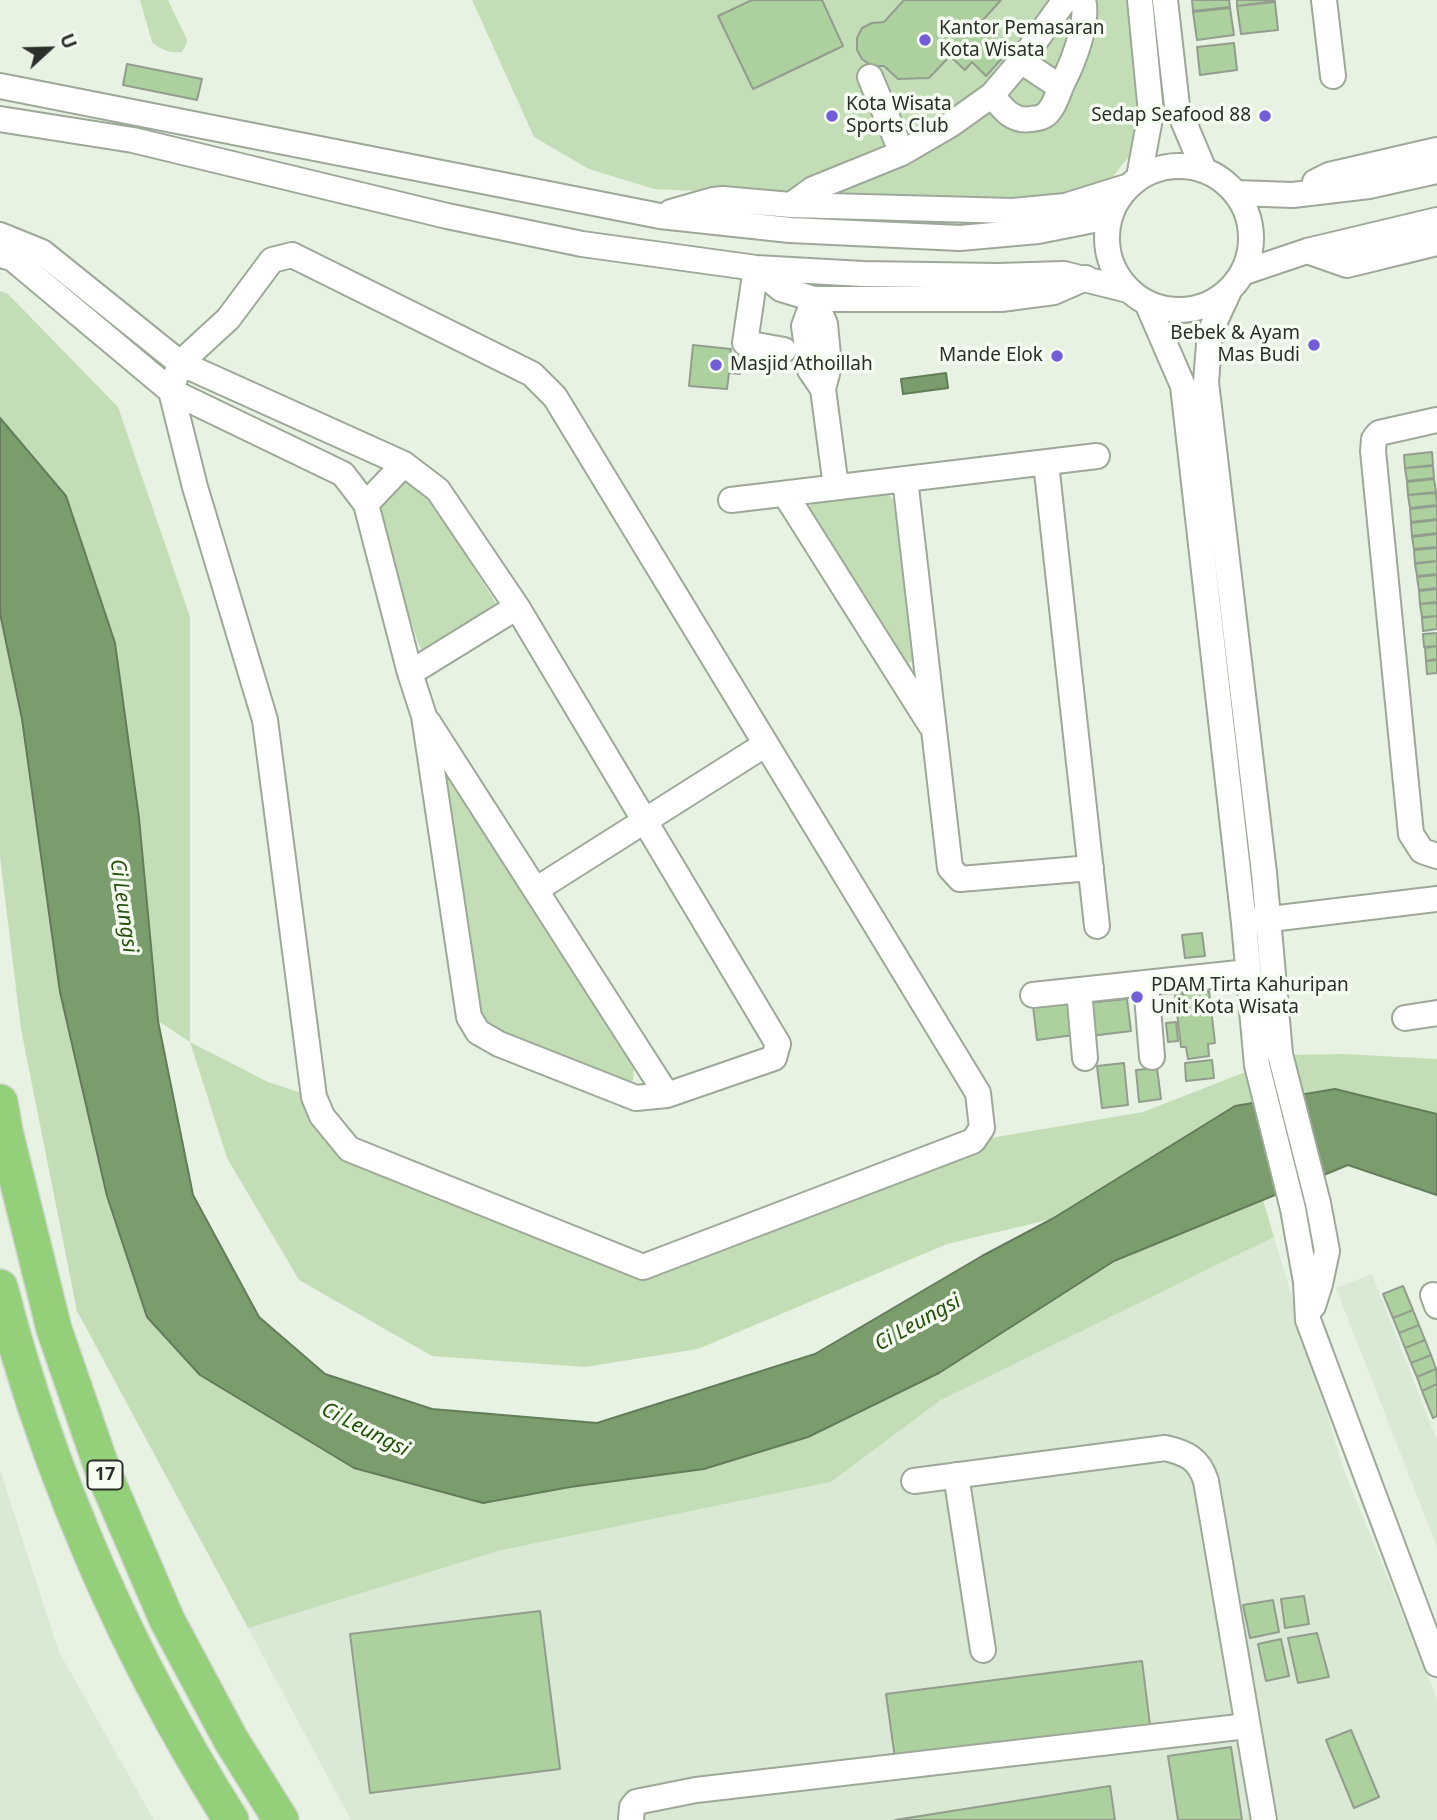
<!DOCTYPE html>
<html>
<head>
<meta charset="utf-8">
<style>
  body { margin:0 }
  #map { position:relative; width:1437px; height:1820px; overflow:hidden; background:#e7f2e3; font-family:"Noto Sans",sans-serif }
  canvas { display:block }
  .north { position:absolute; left:14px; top:14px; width:70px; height:70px; -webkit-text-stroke:5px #f6fef2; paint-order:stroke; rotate:68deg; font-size:19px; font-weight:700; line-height:28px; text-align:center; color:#2b2f29 }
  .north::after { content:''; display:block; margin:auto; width:24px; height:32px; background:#2b2f29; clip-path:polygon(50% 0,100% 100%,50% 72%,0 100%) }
</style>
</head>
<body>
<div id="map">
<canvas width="1437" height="1820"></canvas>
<div class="north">U</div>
</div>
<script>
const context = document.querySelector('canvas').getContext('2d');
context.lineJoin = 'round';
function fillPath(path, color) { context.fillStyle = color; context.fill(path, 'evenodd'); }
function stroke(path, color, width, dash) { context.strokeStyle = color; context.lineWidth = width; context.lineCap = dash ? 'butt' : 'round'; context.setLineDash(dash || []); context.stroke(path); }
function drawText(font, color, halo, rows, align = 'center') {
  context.font = font + ' "Noto Sans",sans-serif'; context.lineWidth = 7; context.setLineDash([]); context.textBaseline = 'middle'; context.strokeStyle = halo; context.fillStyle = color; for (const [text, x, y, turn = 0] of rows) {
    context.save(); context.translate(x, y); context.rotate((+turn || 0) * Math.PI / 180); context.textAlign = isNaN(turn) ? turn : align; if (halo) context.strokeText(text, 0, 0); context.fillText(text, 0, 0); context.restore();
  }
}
fillPath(new Path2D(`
  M1274,1237L1343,1468L1437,1699V1820H351L248,1628L498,1551L831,1482L941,1400Z
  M1372,1274L1437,1441V1547L1336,1288Z
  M0,1470L59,1652L154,1820H0Z`), '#d9e9d4');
fillPath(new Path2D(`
  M140,0H168L187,40L186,45L182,52C172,54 159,49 152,42Z
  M472,0H1129L1140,95L1137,146L1112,178L1084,194L993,206L930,201L654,189L589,169L534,137Z
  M0,291L8,294L118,407L190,617V1042L268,1082L314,1097L349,1149L643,1267L973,1141L1143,1112L1289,1055L1344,1054L1437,1059V1114L1335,1089L1235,1106L1052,1219L947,1244L698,1349L585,1367L432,1356L299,1280L227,1158L190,1042L158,1021L139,818L115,643L66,496L0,418Z
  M386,473L422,491L435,507L496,603V614L425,656L419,645L366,491Z
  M882,493L890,496L897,504L915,655L913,661L907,664L900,661L808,508L814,502Z
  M0,613L22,719L60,992L107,1196L483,1503L570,1487L704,1469L808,1437L939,1373L1114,1261L1263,1200L1274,1237L941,1400L831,1482L498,1551L248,1628L77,1311L21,1029L0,857Z
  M445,777L455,778L462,785L634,1068L633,1080L623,1085L476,1021Z`), '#c3deb7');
const water = new Path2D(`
  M946,373L948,388L903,394L901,379Z
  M0,418L66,496L115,643L139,818L158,1021L193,1195L259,1317L325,1374L432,1409L597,1423L815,1354L982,1256L1052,1219L1235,1106L1335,1089L1437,1114V1195L1348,1165L1114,1261L939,1373L808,1437L704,1469L570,1487L483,1503L354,1468L200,1375L147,1317L107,1196L60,992L22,719L0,613Z`);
fillPath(water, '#7b9d6d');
stroke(water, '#637c59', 2);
const building = new Path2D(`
  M752,0H822L843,46L753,89L718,16Z
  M904,0H1001L983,20L998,34L991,42L1005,55L986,76L972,62L965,70L950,56L929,78L898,79L884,66H872L862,59L857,50V38L862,28L872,23L884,22Z
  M1192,0H1229L1230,7L1193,11Z
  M1237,0H1274L1275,1L1237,6Z
  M1275,2L1278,30L1241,34L1237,6Z
  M1230,8L1234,35L1197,40L1193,12Z
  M1234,43L1237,70L1200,75L1197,47Z
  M127,64L202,79L197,100L123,85Z
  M693,345L731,349L730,356L742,357L740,374L729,373L727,389L689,386Z
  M1432,452L1433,465L1405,468L1404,455Z
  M1433,466L1434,478L1407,481L1405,468Z
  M1434,479L1436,492L1408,495L1407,482Z
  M1436,493L1437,505L1410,508L1408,495Z
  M1437,506V519L1411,522L1410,509Z
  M1437,520V533L1412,536L1411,523Z
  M1437,534V547L1414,549L1412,537Z
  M1437,548V561L1415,563L1414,550Z
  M1437,561V574L1417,576L1415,564Z
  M1437,575V588L1419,590L1417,577Z
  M1437,589V602L1420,604L1419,591Z
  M1437,603V616L1422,617L1420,604Z
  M1437,616V629L1423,631L1422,618Z
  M1437,633V646L1424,647L1423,634Z
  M1437,646V659L1426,661L1425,648Z
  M1437,660V673L1427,674L1426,661Z
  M1202,933L1205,956L1185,958L1182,935Z
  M1209,991L1215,1043L1208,1044L1209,1056L1188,1059L1186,1047H1181L1175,995Z
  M1127,999L1131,1031L1091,1036L1087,1003Z
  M1070,1001L1074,1035L1037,1040L1033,1006Z
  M1176,1022L1178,1041L1168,1042L1166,1023Z
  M1212,1060L1214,1078L1186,1081L1185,1063Z
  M1124,1063L1128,1105L1102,1108L1097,1066Z
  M1157,1068L1161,1099L1139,1102L1136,1070Z
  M1403,1286L1413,1310L1393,1318L1383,1294Z
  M1413,1310L1419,1325L1399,1333L1393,1318Z
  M1419,1325L1425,1340L1405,1348L1399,1333Z
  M1425,1340L1431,1355L1411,1363L1405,1348Z
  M1431,1355L1436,1369L1417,1377L1411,1363Z
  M1436,1369L1437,1384L1422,1391L1417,1377Z
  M1437,1384V1416L1433,1418L1422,1391Z
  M1304,1596L1309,1624L1285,1628L1281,1599Z
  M1273,1600L1279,1632L1250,1638L1243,1605Z
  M540,1611L560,1769L370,1793L350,1634Z
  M1317,1633L1329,1677L1298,1683L1288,1638Z
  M1281,1639L1289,1676L1266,1681L1258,1644Z
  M1142,1661L1150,1725L895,1758L886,1694Z
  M1351,1730L1379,1797L1354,1808L1326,1740Z
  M1231,1747L1242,1820H1178L1168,1756Z
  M1110,1786L1115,1820H895Z`);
fillPath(building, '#add19e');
stroke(building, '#929d8e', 2);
const minor = new Path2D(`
  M1165,0L1177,106L1204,170
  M1324,0L1333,76
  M1021,61L1060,87
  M870,77L902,153
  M0,86L660,216L790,230L960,238L1038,231L1109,217
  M992,95C1003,109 1012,122 1031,119C1040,118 1045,117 1050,110C1057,101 1059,89 1064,80C1074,60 1089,21 1083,0
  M0,119L133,140L447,216L582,244L756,268L863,274L998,276L1064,274L1128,290
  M1107 238a72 72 0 1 1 144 0a72 72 0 1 1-144 0Z
  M1139,177L1151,113L1140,0
  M1315,182L1329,175L1437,150
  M1236,193L1293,195L1369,186L1437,171
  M791,205L813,189L902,153L950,125L992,95L1021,61L1065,0
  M671,212L713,200L723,199L791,205L1013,211L1065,206L1126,187
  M0,235L42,252L180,363L404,464L438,490L517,607L778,1044L774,1058L667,1095L636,1098L499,1044L478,1032L469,1017L424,716L410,673L366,504L343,474L171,391L12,258L0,255
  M1307,251L1347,265L1437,243
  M292,255L532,374L555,397L978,1093L982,1128L973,1141L643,1267L349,1149L322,1116L314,1097L265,720L195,487L171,391L180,363L228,319L272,260Z
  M756,268L781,289L814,299H1001L1054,292L1086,278
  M756,268L745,343L784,350
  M1242,273L1307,251L1437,220
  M1229,291L1210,332L1206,382L1264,873L1280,1054L1318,1203L1327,1251L1320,1284L1313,1306
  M814,299L825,324L829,366L823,389L836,487
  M814,299L804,326L810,370L823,389
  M1147,303L1183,386L1244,923L1257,1065L1293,1209L1306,1282L1308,1320L1437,1664
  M1437,420L1379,433L1374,439L1373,451L1411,834L1422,851L1437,856
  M1046,463L1097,926
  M905,479L950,868L960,879L1091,868
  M785,494L930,724
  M731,500L1097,456
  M366,504L404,464
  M410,673L517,607
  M428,722L667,1095
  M537,889L766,744
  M1254,921L1437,899
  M1146,984L1152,1057
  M1079,990L1085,1058
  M1033,995L1248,972
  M1405,1018L1437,1013
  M1433,1295L1437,1306
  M956,1475L983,1650
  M914,1481L1165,1448C1187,1453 1199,1459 1206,1481L1264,1820
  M631,1820L632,1807L636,1802L696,1790L1247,1726`);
const highway = new Path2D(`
  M0,1102L5,1131L54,1329L103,1471L167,1620L231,1740L281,1820
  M0,1287C48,1474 128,1657 231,1820`);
stroke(minor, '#9da899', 28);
stroke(highway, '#d5d5d4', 38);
stroke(minor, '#fff', 24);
stroke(highway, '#94cf79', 35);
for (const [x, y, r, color] of [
  [925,40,7,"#725ed9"],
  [832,116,7,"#725ed9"],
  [1265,116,7,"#725ed9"],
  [1314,345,7,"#725ed9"],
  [1057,356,7,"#725ed9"],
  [716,365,7,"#725ed9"],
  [1137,997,7,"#725ed9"]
]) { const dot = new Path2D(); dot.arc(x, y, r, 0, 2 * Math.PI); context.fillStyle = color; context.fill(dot); stroke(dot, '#f6fef2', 2.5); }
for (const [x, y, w] of [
  [105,1475,35]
]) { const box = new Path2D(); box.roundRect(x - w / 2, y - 14.5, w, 29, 5); context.fillStyle = '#f6fef2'; context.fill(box); stroke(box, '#2b2f29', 2); }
drawText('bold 18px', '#2b2f29', null, [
  ["17",105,1475]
]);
drawText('19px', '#2b2f29', '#f6fef2', [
  ["Kantor Pemasaran",939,29],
  ["Kota Wisata",939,51],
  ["Kota Wisata",846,105],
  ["Sports Club",846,127],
  ["Sedap Seafood 88",1251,116,"right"],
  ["Bebek & Ayam",1300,334,"right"],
  ["Mas Budi",1300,356,"right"],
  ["Mande Elok",1043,356,"right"],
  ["Masjid Athoillah",730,365],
  ["PDAM Tirta Kahuripan",1151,986],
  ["Unit Kota Wisata",1151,1008]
], 'left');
drawText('italic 21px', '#27520d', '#f6fef2', [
  ["Ci Leungsi",123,906,82],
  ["Ci Leungsi",918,1323,-29],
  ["Ci Leungsi",365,1430,27]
]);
</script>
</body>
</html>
